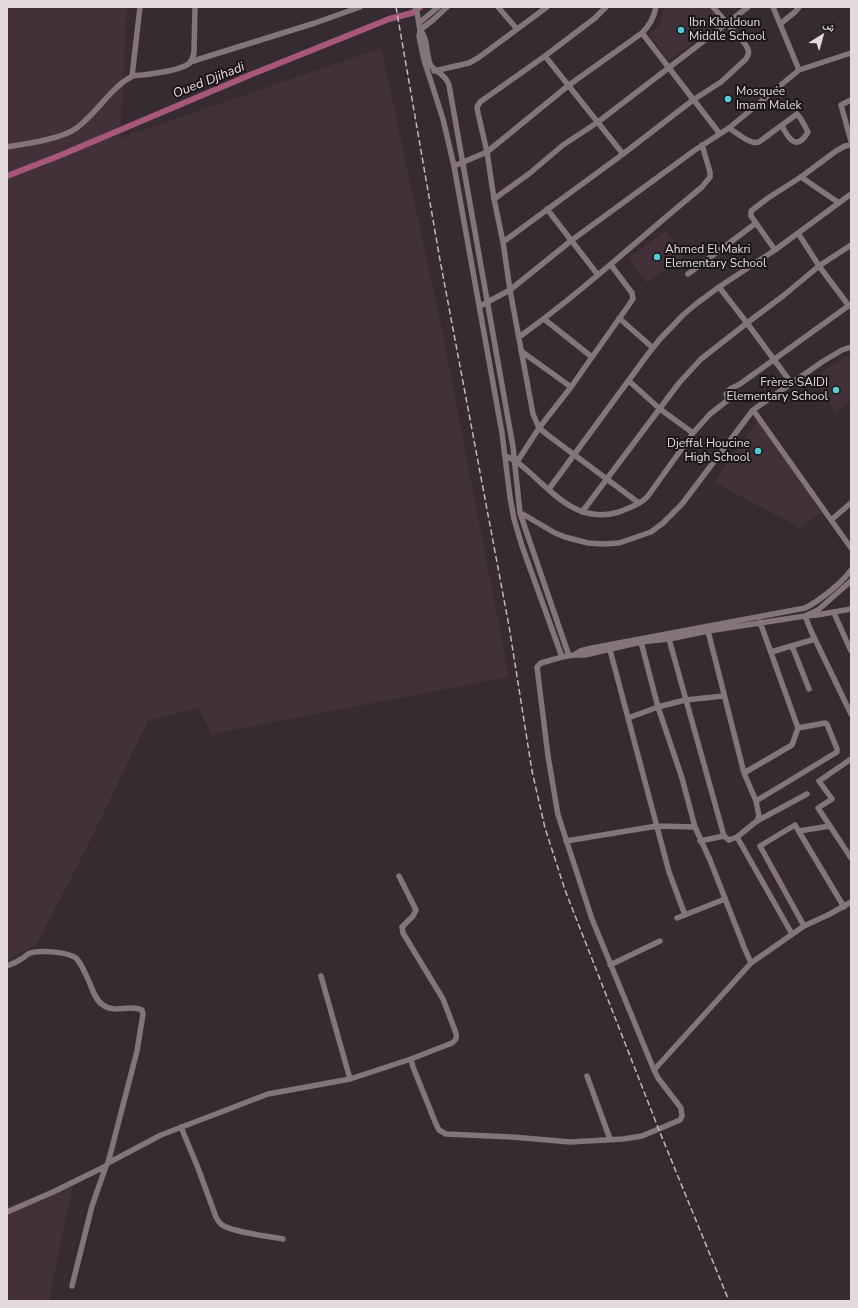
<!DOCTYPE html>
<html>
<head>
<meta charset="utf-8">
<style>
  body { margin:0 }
  #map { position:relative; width:858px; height:1308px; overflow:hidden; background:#362b30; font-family:"Nunito Sans","Noto Naskh Arabic",sans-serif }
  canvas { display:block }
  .frame { position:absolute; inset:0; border:8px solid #e2dadd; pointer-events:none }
  .north { position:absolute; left:802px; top:16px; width:40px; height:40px; -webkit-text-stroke:3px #1a1517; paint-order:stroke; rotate:37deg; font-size:11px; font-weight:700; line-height:16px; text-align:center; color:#e2dadd }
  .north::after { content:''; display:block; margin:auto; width:14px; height:18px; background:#e2dadd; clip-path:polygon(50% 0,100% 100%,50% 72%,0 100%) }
</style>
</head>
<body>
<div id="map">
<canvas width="858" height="1308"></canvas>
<div class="frame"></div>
<div class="north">ش</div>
</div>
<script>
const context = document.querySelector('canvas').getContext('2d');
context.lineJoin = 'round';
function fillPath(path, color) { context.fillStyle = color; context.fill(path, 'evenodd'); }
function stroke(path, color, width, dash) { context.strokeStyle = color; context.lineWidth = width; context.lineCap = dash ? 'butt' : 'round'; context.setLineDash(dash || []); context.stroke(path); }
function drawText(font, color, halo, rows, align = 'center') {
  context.font = font + ' "Nunito Sans",sans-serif'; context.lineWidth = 4; context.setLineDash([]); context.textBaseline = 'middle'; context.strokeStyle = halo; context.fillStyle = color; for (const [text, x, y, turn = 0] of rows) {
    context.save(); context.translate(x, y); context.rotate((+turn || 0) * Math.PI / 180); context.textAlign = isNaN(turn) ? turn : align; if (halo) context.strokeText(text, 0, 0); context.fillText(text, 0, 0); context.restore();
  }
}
fillPath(new Path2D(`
  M7,7H127L120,138L381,48L441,325L509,677L212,734L198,708L148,721L90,841L37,944L7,960Z
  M664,7H710L721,21L669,60L649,34L659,26Z
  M666,231L685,256L647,283L629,258Z
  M850,354L851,356V401L836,412L813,378Z
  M758,420L822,512L800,528L714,482Z
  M73,1184L49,1301H7V1200L9,1206Z`), '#433139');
stroke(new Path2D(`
  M7,176L61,155L250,75L389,19L412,13L420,7`), '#a7577c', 6);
stroke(new Path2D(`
  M416,7L420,30L419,36L424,60L443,119L454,166L502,433L510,497L514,519L522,546L562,657
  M498,7L517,29
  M606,7L595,18L545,56L480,102L477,107L478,113L487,152L494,199L503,242L510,290L533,414L539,428L549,436L639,503
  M773,7L799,70
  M419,23L438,7
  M780,24L795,12L799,7
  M420,30C428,38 426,53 430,64C434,72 445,73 449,85L513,447L520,513L569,656
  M420,30L433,20L447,7
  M642,33L720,134
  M545,56L623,154
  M190,62L315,23L360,7
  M434,71L469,63L478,58L547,7
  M132,76L140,7
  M851,100L841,105L851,141
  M729,128C737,133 750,145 759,142L797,114L801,119L808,132C797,151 789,140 782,126
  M7,147C25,144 61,139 75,129C95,116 110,88 131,77C134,75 139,75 142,75C156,73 179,71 190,63C193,60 193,56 194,52L195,7
  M454,166L487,152L569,85L642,33C650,25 654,18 656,7
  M801,177L839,203
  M494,199L530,173L563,145L598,122L748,7
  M547,209L598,275
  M798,233L819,266L849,306
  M503,242L623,154L693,100L721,82L746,59C750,53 749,50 745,44L713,7
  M775,250L751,216V211L768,198L801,177L836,151L845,146L851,145
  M688,274L756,223
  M719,287L747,323L792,384
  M480,306L510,290L572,240L695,150L729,128L799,70L851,53
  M619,318L653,348
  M544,319L592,357
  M519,337C583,291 641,237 702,187L710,177V172L702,145
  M521,351L571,387
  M629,381L660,409L693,433
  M753,410L851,548
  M505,456C515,459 521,465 528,471C555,495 579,524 619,512C629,508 641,504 648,496L693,433L710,414L728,400L726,394L730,389L740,384L851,304
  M517,462L539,428L571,387L633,299L632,293L611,265
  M549,489L648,354L660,339L683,315L696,304L719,287L775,250L851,194
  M582,512L679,383L701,359L747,323L783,296L819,266L851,245
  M521,513L555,533L565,537L588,543L603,544L619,543L651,532L663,523L682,504L753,410L822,362L842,350L851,347
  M831,520L851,503
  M851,609L817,615L805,616L811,631L851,714
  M834,613L851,651
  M760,622L798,728
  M708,631L744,773L756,801L759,816L757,821L737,837
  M669,639L724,836L729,840L737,837L792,934
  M641,642L658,707L682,778L695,827L710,860L744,947L751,963
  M792,646L809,689
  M610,650L669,872L685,915
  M771,652L815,639
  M574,655L580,651L592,648L805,608C818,602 843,582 851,570
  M628,718L658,707L685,700L724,696
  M744,773L792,745L798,728L825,723L827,724L837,749V752L756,801
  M757,821L807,794
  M830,826L818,808L832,799L819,781L851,759
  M799,831L830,826L851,858
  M566,841L657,826L695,827
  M700,841L724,836
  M399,876L416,910L413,916L402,927L403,933L443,999L456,1033C457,1038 456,1040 452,1043L411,1059
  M677,918L725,899
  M804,926L760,846L795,825L844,907
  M610,965L660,941
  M7,966C12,964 17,962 21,959C24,958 26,955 28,954C37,949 68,952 76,958C81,963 85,973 88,979C92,988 95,1000 103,1005C115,1014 129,1004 142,1010L143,1014L137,1051L108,1163
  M321,976L350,1079
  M654,1070L592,919L562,827L558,815L548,756L537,667L541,663L562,657L574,655H585L641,642L669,639L708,631L805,616L818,610L851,581
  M587,1076L610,1139
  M181,1127L198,1168L216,1217C218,1221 220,1224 224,1226C237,1233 268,1236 283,1239
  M7,1212L53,1192L106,1166L108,1163L161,1135L268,1094L350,1079L411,1059L413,1067L436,1124L439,1130L446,1134L512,1137L570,1142L623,1139L642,1136L680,1120L682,1116L681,1108L658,1078L654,1070L751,963L804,926L830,914L851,902
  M72,1286L92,1206L106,1166`), '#83757a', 5.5);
stroke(new Path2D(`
  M396,7L440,260L509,626L532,771L545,828L565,890L659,1130L729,1301`), '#c1b8bb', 1.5, [6, 3]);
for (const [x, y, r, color] of [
  [681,30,4,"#52ccd5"],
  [728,99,4,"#52ccd5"],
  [657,257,4,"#52ccd5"],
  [836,390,4,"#52ccd5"],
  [758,451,4,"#52ccd5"]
]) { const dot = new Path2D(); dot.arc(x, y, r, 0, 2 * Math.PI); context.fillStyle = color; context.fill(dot); stroke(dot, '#1a1517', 1.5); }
drawText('12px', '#e2dadd', '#1a1517', [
  ["Ibn Khaldoun",689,23],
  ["Middle School",689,37],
  ["Mosquée",736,92],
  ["Imam Malek",736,106],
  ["Ahmed El Makri",665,250],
  ["Elementary School",665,264],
  ["Frères SAIDI",828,383,"right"],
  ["Elementary School",828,397,"right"],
  ["Djeffal Houcine",750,444,"right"],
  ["High School",750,458,"right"]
], 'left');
drawText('italic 13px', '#f2dae4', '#1a1517', [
  ["Oued Djihadi",209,81,-22]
]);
</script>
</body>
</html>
